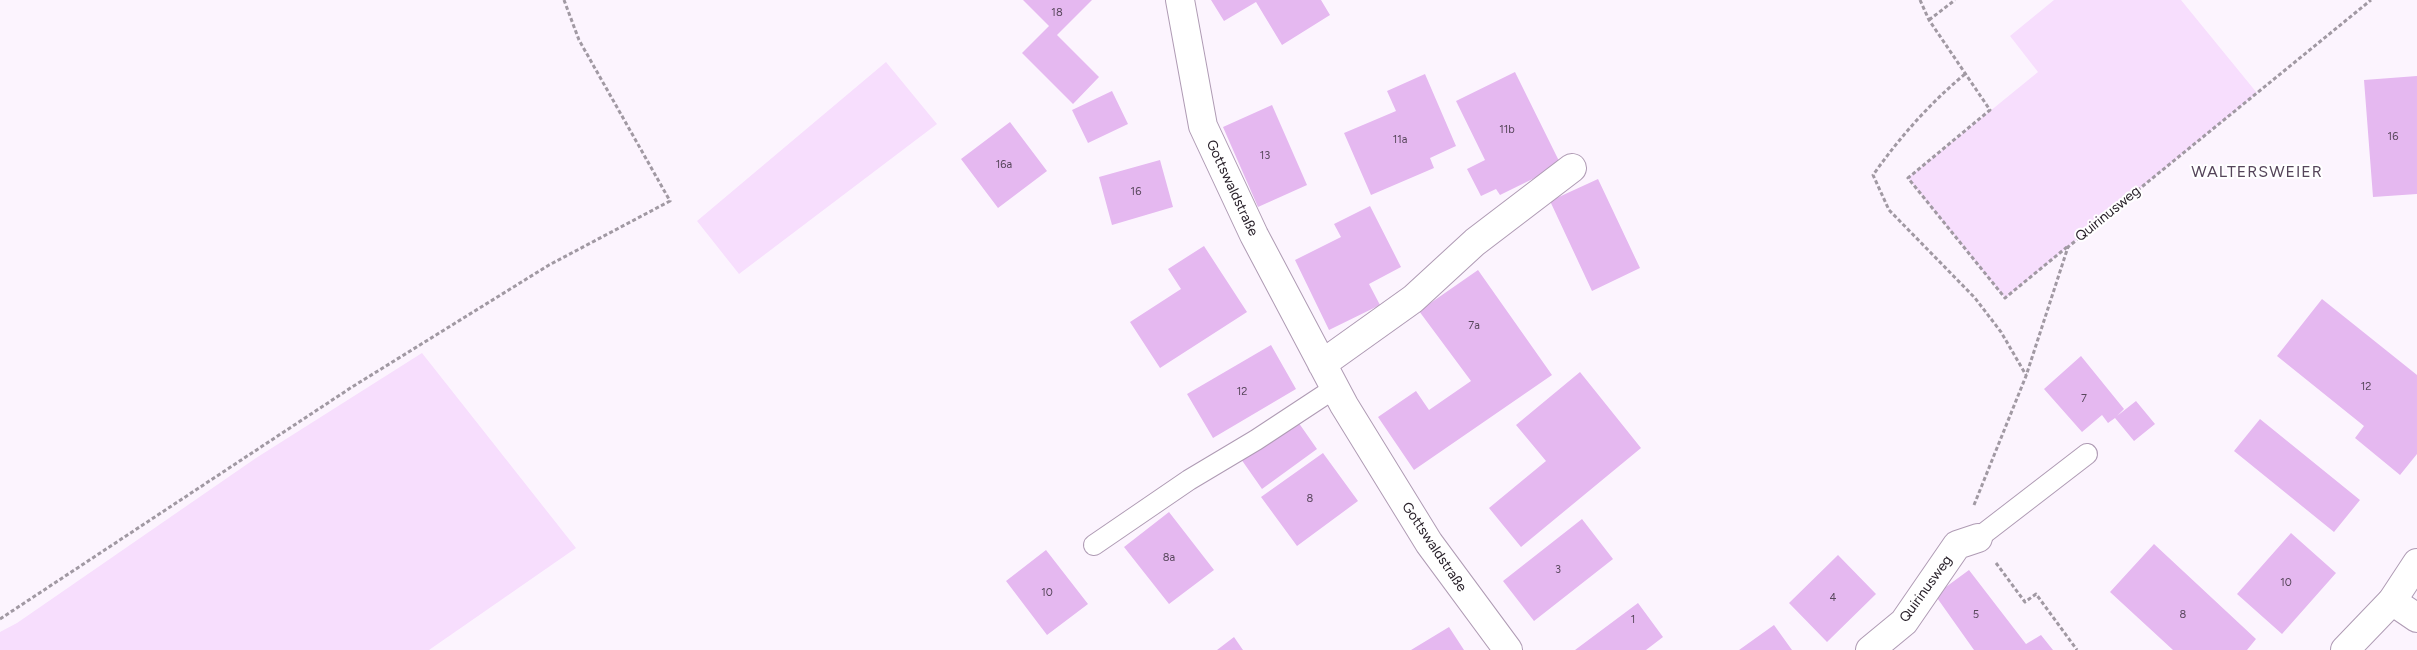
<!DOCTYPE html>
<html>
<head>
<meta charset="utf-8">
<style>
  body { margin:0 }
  canvas { display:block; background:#fcf4fe }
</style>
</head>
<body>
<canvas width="2417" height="650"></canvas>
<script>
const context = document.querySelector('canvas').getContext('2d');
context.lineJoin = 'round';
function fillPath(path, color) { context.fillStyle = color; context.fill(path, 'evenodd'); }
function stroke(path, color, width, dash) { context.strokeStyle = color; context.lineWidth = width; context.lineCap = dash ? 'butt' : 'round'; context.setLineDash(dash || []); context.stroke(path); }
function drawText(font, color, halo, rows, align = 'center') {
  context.font = font + ' Figtree,sans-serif'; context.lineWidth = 4; context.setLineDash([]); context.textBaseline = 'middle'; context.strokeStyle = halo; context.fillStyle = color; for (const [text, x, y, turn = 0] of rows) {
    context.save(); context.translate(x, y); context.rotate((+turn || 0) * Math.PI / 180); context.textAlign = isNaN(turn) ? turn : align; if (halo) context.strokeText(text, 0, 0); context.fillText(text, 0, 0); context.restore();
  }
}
fillPath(new Path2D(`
  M2054,0H2181L2257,93L2005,298L1908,178L2038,72L2010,36Z
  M886,62L937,124L739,274L697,221Z
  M422,353L576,548L429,650H0V632L17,623L256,458Z`), '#f7defd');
fillPath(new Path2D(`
  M1023,0H1092L1057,35L1099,77L1073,104L1022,53L1049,26Z
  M1211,0H1321L1330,15L1282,45L1256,2L1224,21Z
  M1515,72L1561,165L1500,195L1496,189L1481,196L1467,169L1485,160L1456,101Z
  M1425,74L1456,146L1430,158L1434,168L1371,195L1344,133L1396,111L1387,91Z
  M2417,76V194L2373,197L2364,80Z
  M1112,91L1128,124L1088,143L1072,110Z
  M1272,105L1307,185L1258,207L1223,127Z
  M1010,122L1047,171L998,208L961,159Z
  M1160,160L1173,207L1112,225L1099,177Z
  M1598,179L1640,268L1592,291L1550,201Z
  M1370,206L1401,267L1369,284L1380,305L1329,330L1295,260L1341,237L1334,224Z
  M1204,246L1247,312L1160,368L1130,322L1181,289L1168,269Z
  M1478,270L1552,375L1414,470L1378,417L1416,391L1429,410L1471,381L1419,311Z
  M2322,299L2417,375V454L2400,475L2355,438L2364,426L2277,356Z
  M1271,345L1296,389L1213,438L1187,394Z
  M2081,356L2124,409L2117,416L2136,401L2155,424L2134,441L2115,418L2108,423L2102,415L2082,432L2044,389Z
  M1580,372L1641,448L1521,547L1489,508L1546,461L1516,425Z
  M1296,419L1317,449L1262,489L1241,459Z
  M2260,419L2360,500L2334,532L2234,451Z
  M1323,453L1358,501L1297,546L1261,497Z
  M1169,512L1214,570L1169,604L1124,547Z
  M1582,519L1613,559L1534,621L1503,581Z
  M2291,533L2336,573L2282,634L2237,594Z
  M2154,544L2256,639L2247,650H2173L2110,592Z
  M1046,550L1088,604L1047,635L1006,581Z
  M1838,555L1876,594L1827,642L1789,603Z
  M1969,570L2026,644L2041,635L2053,650H1974L1935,595Z
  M1638,603L1663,637L1646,650H1575Z
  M1774,625L1792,650H1739Z
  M1449,627L1464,650H1411Z
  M1234,637L1243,650H1217Z`), '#e5b8f0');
const service = new Path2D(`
  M1978,538L2087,454
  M1094,545L1189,480L1256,440L1335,388`);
const minor = new Path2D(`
  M1180,0L1203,126L1254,235L1344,405L1429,543L1508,650
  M1322,364L1413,299L1475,242L1572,168
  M2392,601L2417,618
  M1870,650L1904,622L1957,545L1978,538`);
const tertiary = new Path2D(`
  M2345,650L2392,601L2417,563`);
stroke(service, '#af9bb4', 22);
stroke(minor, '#af9bb4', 30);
stroke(tertiary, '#af9bb4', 30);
stroke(new Path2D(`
  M1920,0L1929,20L1990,110L1908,178L2005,298L2067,247
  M1929,20L1955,0
  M1965,74C1929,104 1900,137 1873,175L1889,210L1975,298L2001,332L2026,375
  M1974,505L2026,376L2068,247L2371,0
  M1996,563L2025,602L2036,594L2077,650
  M0,619L352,387L549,265L670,201L579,40L564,0`), '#a199a3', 3, [4, 2.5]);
stroke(service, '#fff', 20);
stroke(minor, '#fff', 28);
stroke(tertiary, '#fff', 28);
drawText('11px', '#58475c', null, [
  ["18",1057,13],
  ["11b",1507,130],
  ["16",2393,137],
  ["11a",1400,140],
  ["13",1265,156],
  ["16a",1004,165],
  ["16",1136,192],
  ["7a",1474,326],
  ["12",2366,387],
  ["12",1242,392],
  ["7",2084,399],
  ["8",1310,499],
  ["8a",1169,558],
  ["3",1558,570],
  ["10",2286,583],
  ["10",1047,593],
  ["4",1833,598],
  ["5",1976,615],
  ["8",2183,615],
  ["1",1633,620]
]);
drawText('14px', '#29212a', '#fff', [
  ["Gottswaldstraße",1232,188,65],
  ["Quirinusweg",2108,214,-39],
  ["Gottswaldstraße",1434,547,56],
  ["Quirinusweg",1926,589,-54]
]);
context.letterSpacing = '1px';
drawText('16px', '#55445a', '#fff', [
  ["WALTERSWEIER",2257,172]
]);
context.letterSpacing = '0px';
</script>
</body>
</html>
